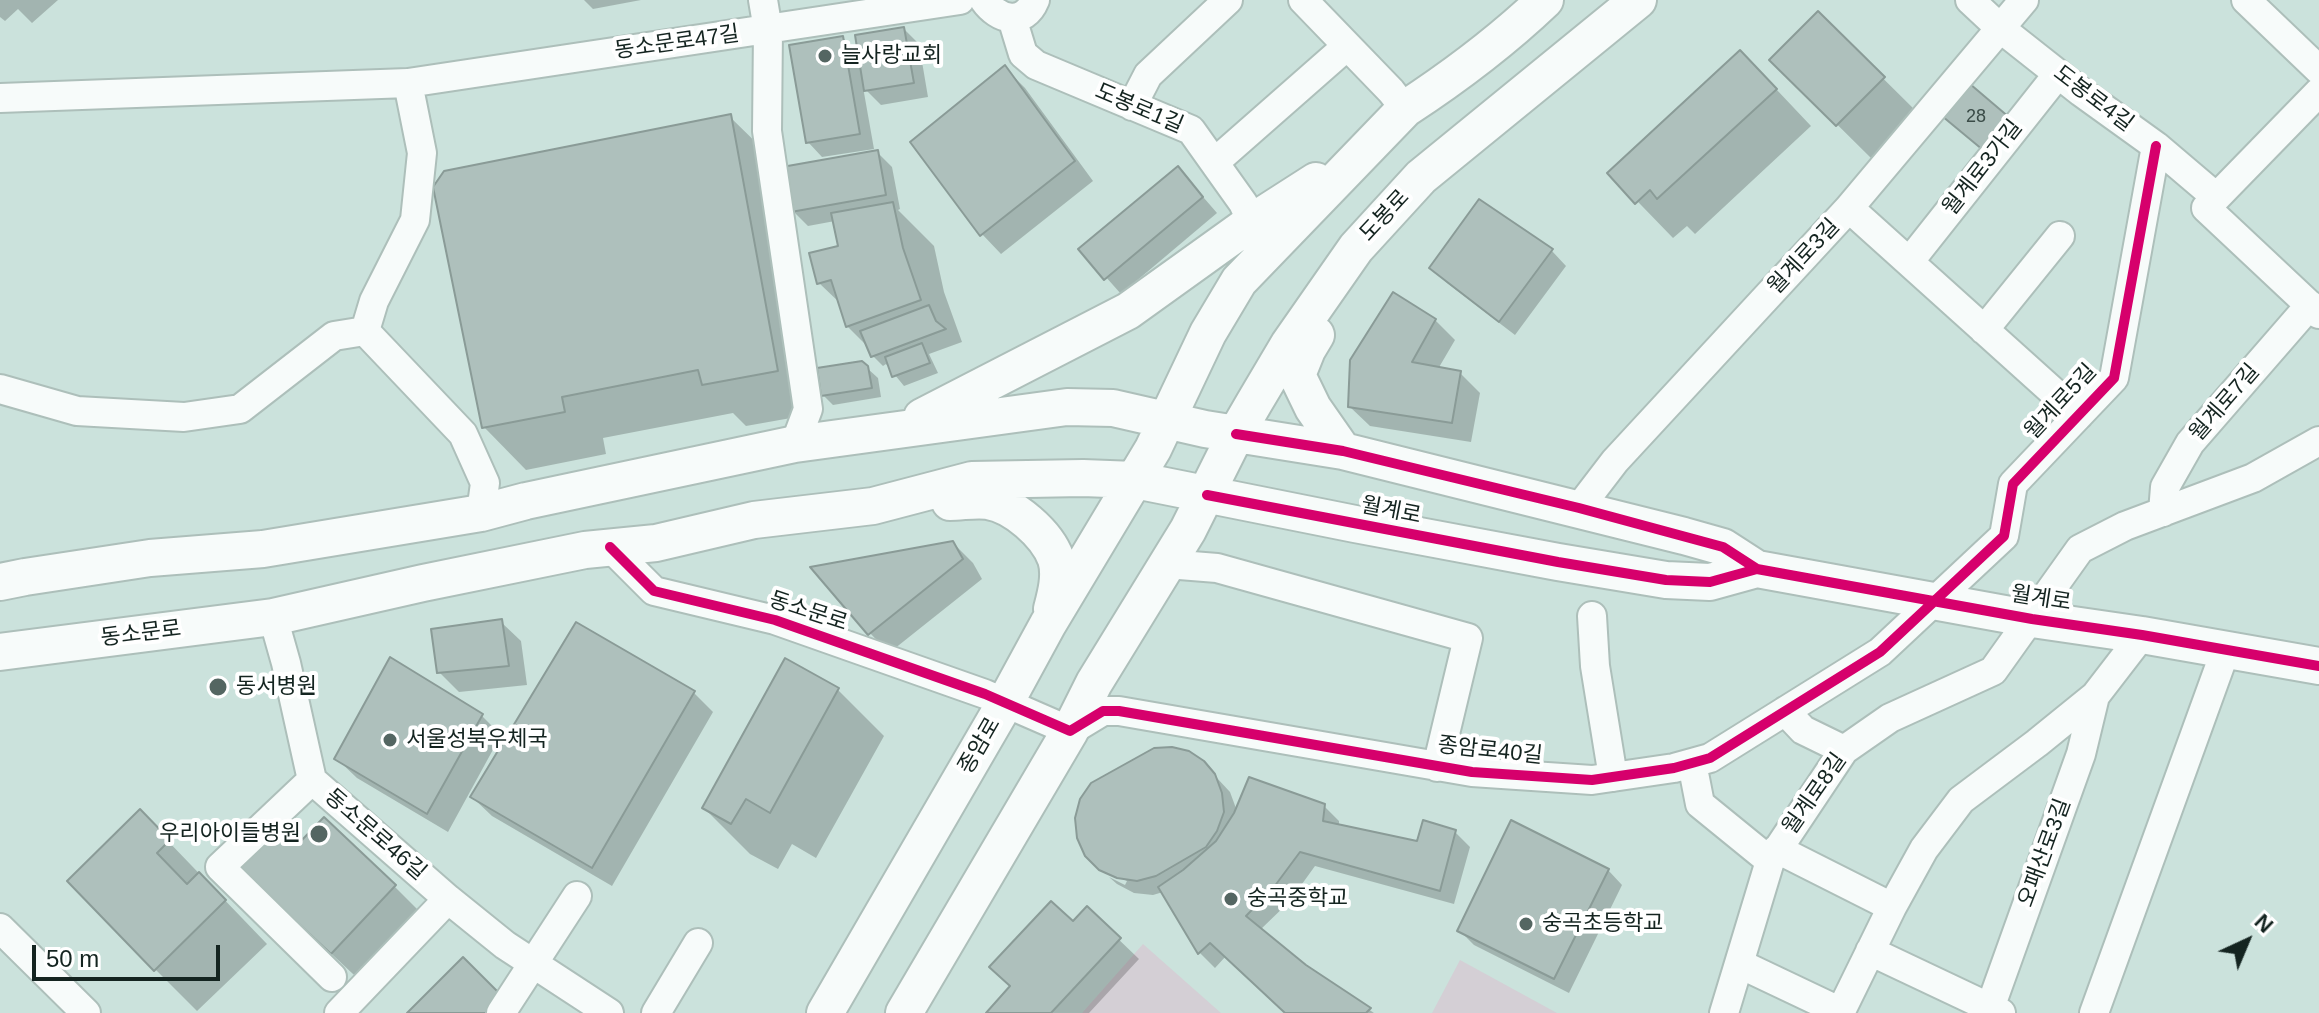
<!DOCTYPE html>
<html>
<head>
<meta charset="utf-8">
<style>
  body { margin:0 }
  #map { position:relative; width:2319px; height:1013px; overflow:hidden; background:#cbe2dc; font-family:Helvetica,sans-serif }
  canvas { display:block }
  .north { position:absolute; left:2207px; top:901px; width:80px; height:80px; -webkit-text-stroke:6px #fff; paint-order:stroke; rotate:44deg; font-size:22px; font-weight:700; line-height:32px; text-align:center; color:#142420 }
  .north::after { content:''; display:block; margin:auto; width:28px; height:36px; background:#142420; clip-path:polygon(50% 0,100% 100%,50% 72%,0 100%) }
  .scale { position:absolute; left:32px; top:945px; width:188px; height:36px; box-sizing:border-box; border:4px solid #142420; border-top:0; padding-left:10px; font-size:24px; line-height:28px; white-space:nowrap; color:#142420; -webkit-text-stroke:6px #fff; paint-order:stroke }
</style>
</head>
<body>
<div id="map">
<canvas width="2319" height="1013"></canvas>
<div class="north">N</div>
<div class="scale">50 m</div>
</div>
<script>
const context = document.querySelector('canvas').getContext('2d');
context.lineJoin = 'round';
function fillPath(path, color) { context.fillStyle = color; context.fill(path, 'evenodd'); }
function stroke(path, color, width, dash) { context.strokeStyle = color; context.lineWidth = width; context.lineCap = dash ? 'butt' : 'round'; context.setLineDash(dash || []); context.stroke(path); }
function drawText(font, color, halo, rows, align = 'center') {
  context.font = font + ' Helvetica,"Noto Sans KR",sans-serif'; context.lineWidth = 8; context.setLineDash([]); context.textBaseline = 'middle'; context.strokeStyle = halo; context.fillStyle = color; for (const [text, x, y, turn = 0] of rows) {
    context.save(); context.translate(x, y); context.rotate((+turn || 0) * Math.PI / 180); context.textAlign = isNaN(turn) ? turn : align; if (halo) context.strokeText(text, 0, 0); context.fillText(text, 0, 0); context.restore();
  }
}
fillPath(new Path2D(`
  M1143,944L1221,1013H1082Z
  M1460,960L1557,1013H1432Z`), '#d4cfd5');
fillPath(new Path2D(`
  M0,0H58L32,23L18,9L5,21L0,17Z
  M584,0H641L593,9Z
  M1818,14L1920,115L1874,161L1772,60Z
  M904,29L919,44L928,97L881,105L863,87L874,149L822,157L808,142L843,38L860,56Z
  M1005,68L1025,88L1093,181L1001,254L982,234Z
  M1776,89L1811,126L1695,234L1687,226L1673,238L1610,173Z
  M730,117L773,159L819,413L746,426L733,413L603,438L606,454L526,470L484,427Z
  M877,152L892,167L900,209L898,210L934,246L944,292L962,342L929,354L938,373L904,386L886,364L883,366L873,356L869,348L847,326L841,304L819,283L840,248L835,221L808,226L793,211Z
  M1178,168L1217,213L1121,294L1081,249Z
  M1552,251L1566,266L1515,335L1447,283L1432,268Z
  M1435,320L1455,340L1438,369L1460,373L1480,393L1471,442L1370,426L1350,407Z
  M867,368L878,378L881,397L833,405L823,395Z
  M953,543L973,563L982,579L889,653L870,633Z
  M501,622L521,641L527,685L459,692L439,672Z
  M838,690L884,736L816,858L792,844L778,869L750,854L704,808Z
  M693,692L713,712L612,886L492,816L472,797Z
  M481,715L501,735L448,832L357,778L337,759Z
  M1203,763L1230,792L1237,811L1324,806L1339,821V826L1418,843L1455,832L1470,847L1454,904L1315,866L1289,902L1260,930L1304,966L1374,1013H1287L1226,956L1215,968L1200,953L1163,892L1153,895L1134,893L1117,884L1109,877L1125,885L1127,881L1100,868Z
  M140,812L267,944L197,1011L155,969Z
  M301,844L394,886L430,922L368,988L277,903Z
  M1608,870L1622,885L1569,993L1474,945L1459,930Z
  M1087,909L1139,959L1089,1013H988Z`), '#0003');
const building = new Path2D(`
  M1818,11L1885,77L1836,126L1769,60Z
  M904,27L914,83L864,91L855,35Z
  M843,36L860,134L806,143L789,45Z
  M1740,50L1777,89L1657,199L1650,190L1635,204L1607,173Z
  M1005,65L1075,161L980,236L910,142Z
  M1970,84L2010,118L1983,150L1942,116Z
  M731,114L778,371L702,385L698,370L562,397L565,412L482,428L433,187L444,171Z
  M878,150L886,195L791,212L782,167Z
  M1178,166L1203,197L1104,280L1078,249Z
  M1479,199L1553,249L1499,322L1429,268Z
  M893,202L903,248L921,300L846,327L831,280L817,284L809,253L838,246L831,213Z
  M1393,292L1436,319L1412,362L1461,371L1452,423L1348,407L1350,360Z
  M929,305L936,321L946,329L871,357L860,331Z
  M922,343L930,363L892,377L885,357Z
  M862,361L868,366L872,388L821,396L817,368Z
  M953,541L963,559L868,635L810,567Z
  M502,619L509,666L437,673L431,629Z
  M576,622L695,691L592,868L470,797Z
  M390,657L483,714L427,814L334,759Z
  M785,658L839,688L770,813L746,799L731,824L702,808Z
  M1172,747L1189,751L1204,761L1215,774L1222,793L1224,812L1217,831L1206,847L1156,876L1137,881L1117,878L1099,870L1085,856L1077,838L1075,818L1080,799L1091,783L1154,748Z
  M1249,777L1325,804L1323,821L1417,841L1423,820L1456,830L1440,891L1300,852L1274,887L1246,916L1306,965L1371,1008L1366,1013H1285L1210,943L1198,954L1158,887L1183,870L1216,841L1234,813Z
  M140,809L170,840L157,853L187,884L199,872L226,900L154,971L67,881Z
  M324,817L396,885L331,954L238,867L280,822L301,841Z
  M1511,820L1609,869L1554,979L1457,931Z
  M1051,901L1073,921L1087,906L1121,938L1051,1013H986L1010,986L989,967Z
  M463,957L503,997L487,1013H407Z`);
fillPath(building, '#aec0bc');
stroke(building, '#8a9b97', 2);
const minor = new Path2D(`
  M763,0L768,30L767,131L808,409L795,444
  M984,0C998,20 1024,27 1035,0
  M1303,0L1391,91L1405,109
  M1970,0L2000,28L2081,92L2156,146L2216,197
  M2246,0L2319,70
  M1012,18L1023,54L1036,65L1191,130L1243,203L1252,222
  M2319,92L2206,208L2319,314
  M0,98L408,83L960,0
  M1132,106L1148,75L1228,0
  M1215,162L1347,46
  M1849,208L2079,415
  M1909,262L2058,74
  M1984,330L2060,236
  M365,331L374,301L415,220L422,153L408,83
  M365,331L463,434L485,483L481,513
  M0,389L77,411L184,417L240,409L334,336L365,331
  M1579,508L1615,461L1849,208L2024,0
  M2163,512L2165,487L2190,443L2310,305
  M610,547L654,591L775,620L985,694L1070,731L1103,711H1119L1472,772L1592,780L1674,768L1710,758L1880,652L2004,536L2013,484L2114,378L2156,146
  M1167,564L1217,568L1468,638L1437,767
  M1592,616L1595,666L1613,777
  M273,617L286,663L312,780L448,899L505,945L609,1013
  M1785,711L1803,730L1844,750
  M1692,763L1700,804L1770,861
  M312,780L220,867L332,977
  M1777,849L1892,907
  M0,928L86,1013
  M1870,951L2001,1013
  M1740,964L1841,1012
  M1990,1008L2081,754L2095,696
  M339,1013L448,899
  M501,1013L577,896
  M656,1013L698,943
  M1724,1013L1770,861L1844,750L1890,718L1993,671L2080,549L2125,526L2253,478L2319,441
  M1840,1013L1892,907L1924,849L1961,800L2037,743L2095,696L2142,635
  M2094,1013L2226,649`);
const major = new Path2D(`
  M1316,335L1307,350L1297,375L1313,408L1343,451
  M922,417L1128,311L1252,222L1316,181
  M950,502C962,502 976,499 988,501C1014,505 1047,534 1056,559C1061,575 1056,594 1052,609
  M0,582L25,577L150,558L263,549L481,513L526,501L795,444L1067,407L1113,408L1205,429L1343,451L1684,536L1723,547L1757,569L2032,619L2142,635L2319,666
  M0,652L273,617L423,583L585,550L656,543L754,520L873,506L972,480L1083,478L1135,480L1355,524L1558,562L1666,580L1710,582L1757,569
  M825,1013L1005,703L1048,624L1153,449L1208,333L1239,281L1405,109C1454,77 1503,40 1545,0
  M904,1013L1070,731L1094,683L1188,530L1236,434L1254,403L1289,344L1356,248L1421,177L1638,0`);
stroke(minor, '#adbfba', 32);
stroke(major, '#adbfba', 40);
stroke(minor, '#f7fbfa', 28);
stroke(major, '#f7fbfa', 36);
stroke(new Path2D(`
  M1236,434L1343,451L1579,508L1723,547L1757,569L2032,619L2142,635L2319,666
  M1207,495L1558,562L1666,580L1710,582L1757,569
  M610,547L654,591L775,620L985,694L1070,731L1103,711H1119L1472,772L1592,780L1674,768L1710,758L1880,652L2004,536L2013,484L2114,378L2156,146`), '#d6006c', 10);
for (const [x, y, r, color] of [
  [825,56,8,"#546662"],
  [218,687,10,"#546662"],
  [390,740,8,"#546662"],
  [319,834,10,"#546662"],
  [1231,899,8,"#546662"],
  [1526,924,8,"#546662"]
]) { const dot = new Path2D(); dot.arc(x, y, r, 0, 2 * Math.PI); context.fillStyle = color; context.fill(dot); stroke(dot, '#fff', 3); }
drawText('18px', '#3a4b47', null, [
  ["28",1976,117]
]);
drawText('22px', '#142420', '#fff', [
  ["동소문로47길",677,43,-8],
  ["도봉로4길",2093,99,37],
  ["도봉로1길",1139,109,23],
  ["월계로3가길",1983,168,-52],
  ["도봉로",1385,216,-47],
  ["월계로3길",1804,257,-47],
  ["월계로5길",2061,402,-47],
  ["월계로7길",2225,403,-49],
  ["월계로",1391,511,11],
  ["월계로",2041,599,9],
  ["동소문로",808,612,18],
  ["동소문로",141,634,-7],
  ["종암로",980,746,-60],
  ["종암로40길",1490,751,6],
  ["월계로8길",1815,794,-55],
  ["동소문로46길",375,835,41],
  ["오패산로3길",2045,853,-70]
]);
drawText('22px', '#142420', '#fff', [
  ["늘사랑교회",841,56],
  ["동서병원",236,687],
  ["서울성북우체국",406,740],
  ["우리아이들병원",301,834,"right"],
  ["숭곡중학교",1247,899],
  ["숭곡초등학교",1542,924]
], 'left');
</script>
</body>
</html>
